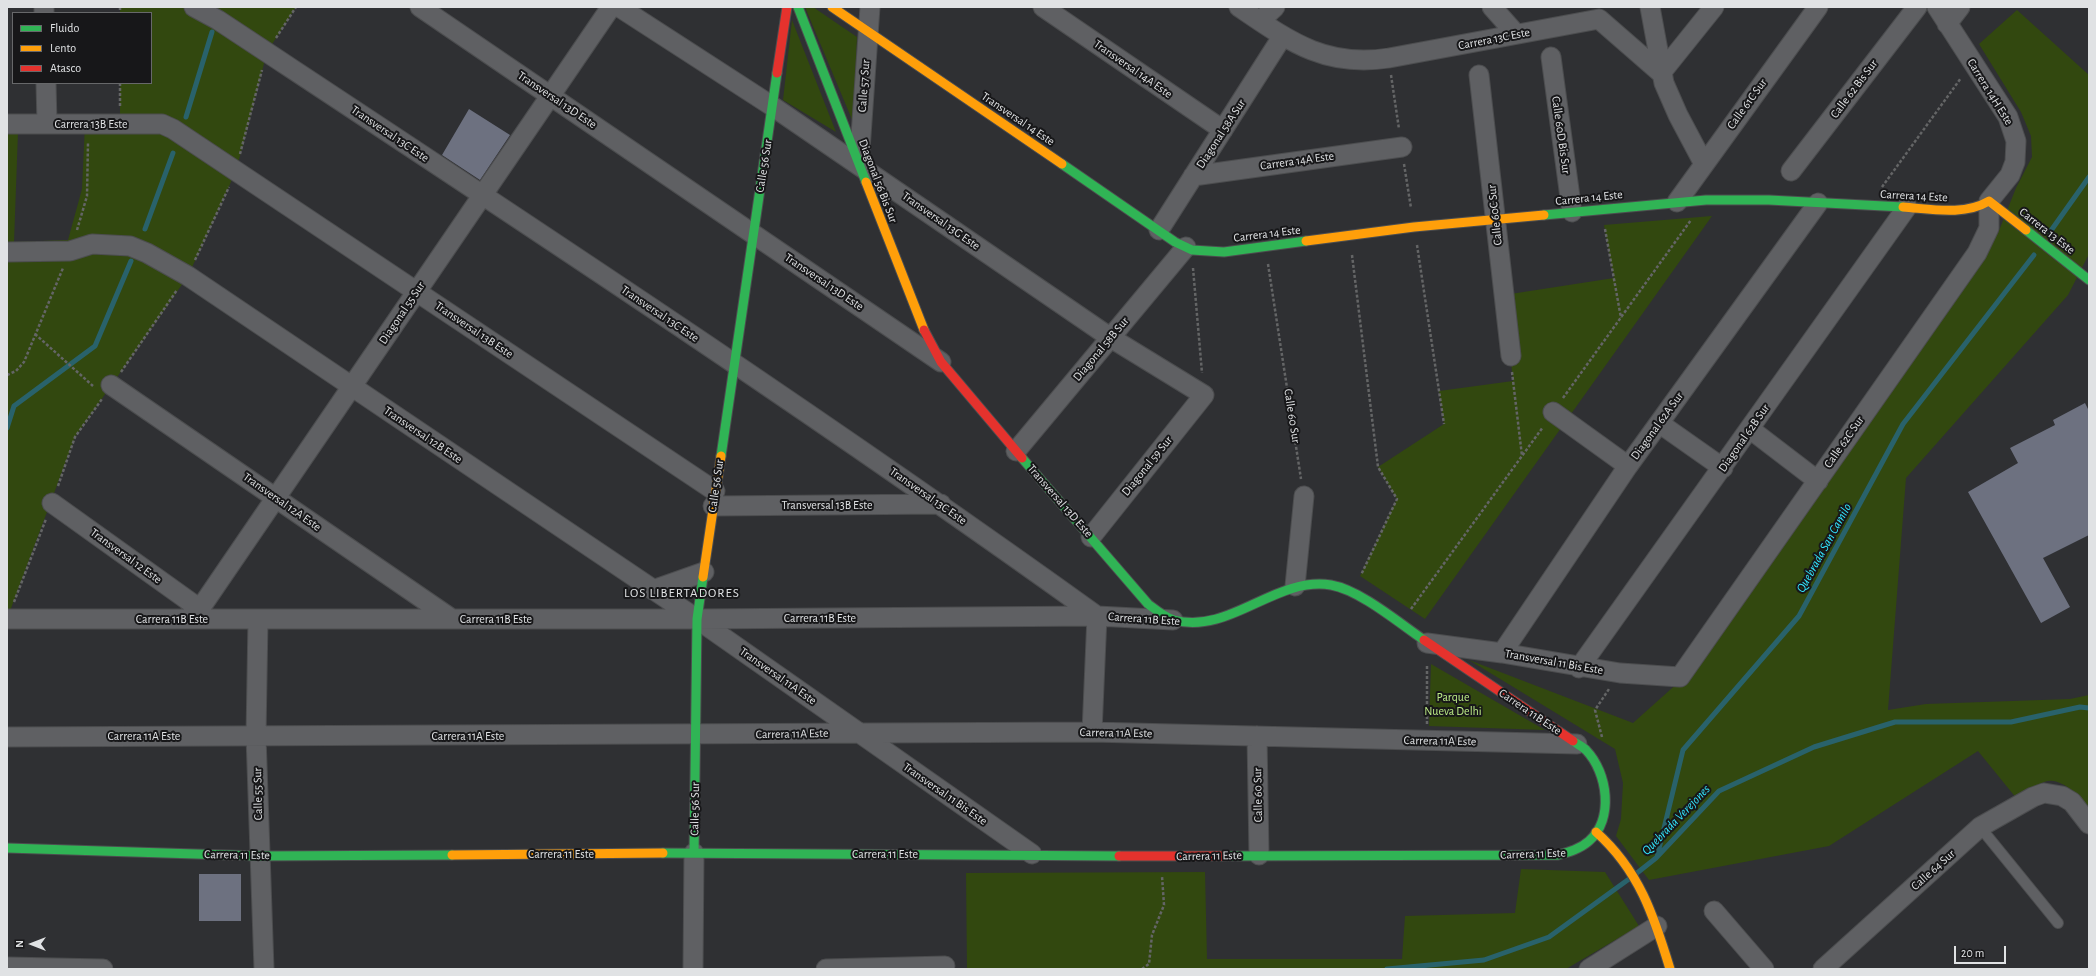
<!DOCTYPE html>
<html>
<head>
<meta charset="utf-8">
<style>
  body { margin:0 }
  #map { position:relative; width:2096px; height:976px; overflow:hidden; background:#2f3033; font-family:"Alegreya Sans",sans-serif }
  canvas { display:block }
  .frame { position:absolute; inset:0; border:8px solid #e0e2e4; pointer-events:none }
  .legend { position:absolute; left:12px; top:12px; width:140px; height:72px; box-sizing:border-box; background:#171719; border:1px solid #67686a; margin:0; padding:5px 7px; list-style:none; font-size:12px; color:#e0e2e4 }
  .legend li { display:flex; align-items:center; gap:8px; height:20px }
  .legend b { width:20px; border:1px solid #67686a }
  .north { position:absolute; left:12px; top:924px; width:40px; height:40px; -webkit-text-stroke:3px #171719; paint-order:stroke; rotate:270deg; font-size:11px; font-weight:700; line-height:16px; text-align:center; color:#e0e2e4 }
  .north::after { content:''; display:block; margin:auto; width:14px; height:18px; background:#e0e2e4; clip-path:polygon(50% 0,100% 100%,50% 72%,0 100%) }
  .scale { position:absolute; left:1954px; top:946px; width:52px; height:18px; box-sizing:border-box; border:2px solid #e0e2e4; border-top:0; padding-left:5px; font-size:12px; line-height:14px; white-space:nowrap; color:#e0e2e4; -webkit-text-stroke:3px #171719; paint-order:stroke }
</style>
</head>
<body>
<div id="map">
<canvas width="2096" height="976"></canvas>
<div class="frame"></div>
<ul class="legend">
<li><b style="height:5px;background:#30b455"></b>Fluido</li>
<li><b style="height:5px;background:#ff9f0a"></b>Lento</li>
<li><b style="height:5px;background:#e5322d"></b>Atasco</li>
</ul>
<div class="north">N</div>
<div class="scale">20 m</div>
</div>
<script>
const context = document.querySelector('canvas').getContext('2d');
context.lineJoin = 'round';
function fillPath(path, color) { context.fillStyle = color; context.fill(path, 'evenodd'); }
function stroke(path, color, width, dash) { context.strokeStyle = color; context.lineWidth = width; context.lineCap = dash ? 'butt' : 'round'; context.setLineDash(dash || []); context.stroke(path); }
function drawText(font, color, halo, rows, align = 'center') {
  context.font = font + ' "Alegreya Sans",sans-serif'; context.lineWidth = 4; context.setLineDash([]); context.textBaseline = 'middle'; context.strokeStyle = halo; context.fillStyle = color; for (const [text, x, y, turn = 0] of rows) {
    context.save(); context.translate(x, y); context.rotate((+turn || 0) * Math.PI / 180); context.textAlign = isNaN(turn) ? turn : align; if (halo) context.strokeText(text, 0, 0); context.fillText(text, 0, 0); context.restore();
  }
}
fillPath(new Path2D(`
  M120,7H296L267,52L236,171L188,276L75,437L7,619V132H18L14,242L68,240L82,189L85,124H120V83H151V13H120Z
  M805,7H813L857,37L853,122Z
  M2017,10L2089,75V254L2068,295L1906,478L1888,710L1926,704L2070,699L2089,695V807C2080,797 2060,775 2044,782C2034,786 2026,794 2017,799L1978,751L1829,846L1649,880L1616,836L1621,819L1623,783L1615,749L1469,660L1633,723L1690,672L1824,479L1998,233L2016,188L2032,157L2031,136L2021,112L1979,44Z
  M792,20L836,132L783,100Z
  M1712,216L1425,619L1360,576L1397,499L1378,467L1444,424L1439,391L1513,381L1504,295L1614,278L1604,225Z
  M1431,664L1545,730L1429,726Z
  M1521,869L1605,872L1639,926L1566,969H967L966,873L1205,872L1207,959H1402L1405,916L1515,913Z`), '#32480f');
stroke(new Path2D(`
  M186,117L212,32
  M145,229L173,153
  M2050,232L2089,177
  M7,428L14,406L95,346L131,261
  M1657,857L1683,750L1799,616L1903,424L2034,255
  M1637,873L1656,858L1719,791L1814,747L1895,722H2011L2080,707L2089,708
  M1387,969L1484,960L1549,937L1629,879`), '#29626b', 5);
fillPath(new Path2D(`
  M469,109L510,135L480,180L442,155Z
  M2085,403L2089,411V535L2043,558L2070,607L2041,623L1968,492L2018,463L2010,448L2055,425L2053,420Z
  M199,874H241V921H199Z`), '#6d7180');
const lane = new Path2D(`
  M1980,827L2058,923`);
const street = new Path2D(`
  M44,7V13
  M194,7L218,20C513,215 809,409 1097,616L1092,732
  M420,7L941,362
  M619,7L772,106L1111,338L1204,395L1091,537
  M1043,7L1223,130
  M1239,7C1289,41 1325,68 1389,58L1599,19L1661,73L1714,7
  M1492,7L1516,34
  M1650,7L1664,83L1678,115L1704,164
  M1260,21L1275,7
  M1947,24L1960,7
  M1551,57L1572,212
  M1479,75L1511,356
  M46,83L47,124
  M7,124H162L173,129L715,491
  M859,164L870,7
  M1791,171L1917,7
  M1193,176L1402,147
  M1677,202L1818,7
  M1159,230L1282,37
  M7,252L70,251L92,244L130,246L147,253L188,276L697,619L1032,854
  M111,385L452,619
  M1553,412L1628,466
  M1659,423L1723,468
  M1750,429L1818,481
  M1016,451L1186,247
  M52,503L200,609
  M713,506L941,504
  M1295,586L1304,496
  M653,590L704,572
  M7,619H697L1097,616L1173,620
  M193,619L611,7
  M258,619L256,736L264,969
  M1427,643L1502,653L1620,673L1680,677L1977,253L1989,228V201L2010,175L2015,162L2016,141L2008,117L1937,7
  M1502,653L1628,466L1818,203
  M1579,668L1907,207
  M1257,736L1259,855
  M7,737L1092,732L1577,744
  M1714,911L1764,969
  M7,967L103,969
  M693,969L694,853
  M826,969L945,966
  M1589,969L1657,926
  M1823,969L1980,827L2033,797L2044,793L2062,796L2072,802L2089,824`);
const fast = new Path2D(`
  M798,7L866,182
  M1062,164L1175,242L1192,250L1224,252L1306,241
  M1544,215L1706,200H1769L1903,207
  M2026,230L2089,280
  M721,456L777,73
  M1022,458L1148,604C1156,610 1164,617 1174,620C1230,635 1275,576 1331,585C1360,590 1399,623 1424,640
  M7,848L259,856L452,855
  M663,853L1119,856
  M694,853L697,619L703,577
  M1225,856L1558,855C1569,852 1580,849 1589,841C1614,819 1608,773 1586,750C1583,747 1577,744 1573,741`);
const slow = new Path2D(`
  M832,7L1062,164
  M866,182L924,330
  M1903,207C1931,209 1964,216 1989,201L2026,230
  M1306,241L1414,227L1544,215
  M703,577L721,456
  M1596,832C1639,870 1654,916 1670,969
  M452,855L663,853`);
const jam = new Path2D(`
  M777,73L787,7
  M924,330L941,362L1022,458
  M1424,640L1573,741
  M1119,856H1225`);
stroke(lane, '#4c4d4f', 12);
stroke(street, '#4c4d4f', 21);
stroke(fast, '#4c4d4f', 11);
stroke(slow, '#4c4d4f', 11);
stroke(jam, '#4c4d4f', 11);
stroke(new Path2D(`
  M120,7V13
  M276,38L296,7
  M1391,75L1399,129
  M120,83V106
  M240,154L262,70
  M1404,164L1411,208
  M1882,187L1961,78
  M1605,229L1621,318
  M77,230L87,196L88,142
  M1417,245L1444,424
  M1352,255L1378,467L1397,499L1361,575
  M195,260L229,187
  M1268,264L1301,479
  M1193,268L1202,373
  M35,334L93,386
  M121,372L177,290
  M1512,372L1522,456
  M7,375L16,371L24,362L63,268
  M1563,398L1691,220
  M58,486L75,437L102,399
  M14,602L46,519
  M1411,609L1543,427
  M1427,724V665
  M1602,737L1595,710L1609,689
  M1142,969L1149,964L1152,935L1164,905L1162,876`), '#646566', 2.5, [3, 2]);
stroke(lane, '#5f6063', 10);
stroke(street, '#5f6063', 19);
stroke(fast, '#30b455', 9);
stroke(slow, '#ff9f0a', 9);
stroke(jam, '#e5322d', 9);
drawText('12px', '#e0e2e4', '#171719', [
  ["Carrera 13C Este",1494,39,-11],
  ["Transversal 14A Este",1133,69,35],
  ["Calle 57 Sur",864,86,-86],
  ["Calle 62 Bis Sur",1854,89,-53],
  ["Carrera 14H Este",1990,92,58],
  ["Transversal 13D Este",557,100,34],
  ["Calle 61C Sur",1747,104,-54],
  ["Transversal 14 Este",1018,119,34],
  ["Carrera 13B Este",91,124],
  ["Transversal 13C Este",390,134,34],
  ["Diagonal 58A Sur",1221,134,-57],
  ["Calle 60D Bis Sur",1561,135,82],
  ["Carrera 14A Este",1297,161,-8],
  ["Calle 56 Sur",764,166,-81],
  ["Diagonal 56 Bis Sur",878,181,69],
  ["Carrera 14 Este",1914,196,3],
  ["Carrera 14 Este",1589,198,-6],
  ["Calle 60C Sur",1495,215,-96],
  ["Transversal 13G Este",941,221,35],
  ["Carrera 13 Este",2047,231,38],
  ["Carrera 14 Este",1267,234,-7],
  ["Transversal 13D Este",824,282,34],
  ["Diagonal 55 Sur",402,313,-56],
  ["Transversal 13C Este",660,314,34],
  ["Transversal 13B Este",474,330,34],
  ["Diagonal 58B Sur",1101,349,-50],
  ["Calle 60 Sur",1292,416,81],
  ["Diagonal 62A Sur",1657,426,-54],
  ["Transversal 12B Este",423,435,34],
  ["Diagonal 62B Sur",1744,438,-55],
  ["Calle 62C Sur",1844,442,-55],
  ["Diagonal 59 Sur",1147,466,-51],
  ["Calle 56 Sur",716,486,-82],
  ["Transversal 13C Este",928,496,35],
  ["Transversal 13D Este",1060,501,49],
  ["Transversal 12A Este",282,502,35],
  ["Transversal 13B Este",827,505],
  ["Transversal 12 Este",126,556,36],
  ["Carrera 11B Este",820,618],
  ["Carrera 11B Este",172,619],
  ["Carrera 11B Este",496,619],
  ["Carrera 11B Este",1144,619,4],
  ["Transversal 11 Bis Este",1554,662,10],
  ["Transversal 11A Este",778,676,35],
  ["Carrera 11B Este",1530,712,34],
  ["Carrera 11A Este",1116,733,1],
  ["Carrera 11A Este",792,734,-1],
  ["Carrera 11A Este",144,736],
  ["Carrera 11A Este",468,736],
  ["Carrera 11A Este",1440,741,1],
  ["Calle 55 Sur",258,794,-91],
  ["Transversal 11 Bis Este",945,794,35],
  ["Calle 60 Sur",1258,795,-91],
  ["Calle 56 Sur",695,809,-89],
  ["Carrera 11 Este",561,854],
  ["Carrera 11 Este",885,854],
  ["Carrera 11 Este",1533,854,-2],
  ["Carrera 11 Este",237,855,1],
  ["Carrera 11 Este",1209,856,-1],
  ["Calle 64 Sur",1933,870,-42]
]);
drawText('12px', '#bdec87', '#171719', [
  ["Parque",1453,697],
  ["Nueva Delhi",1453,711]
]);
drawText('italic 13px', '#33e7ff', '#171719', [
  ["Quebrada San Camilo",1824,548,-61],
  ["Quebrada Verejones",1676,820,-46]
]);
context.letterSpacing = '1px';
drawText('13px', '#e0e2e4', '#171719', [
  ["LOS LIBERTADORES",682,593]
]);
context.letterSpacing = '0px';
</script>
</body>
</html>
